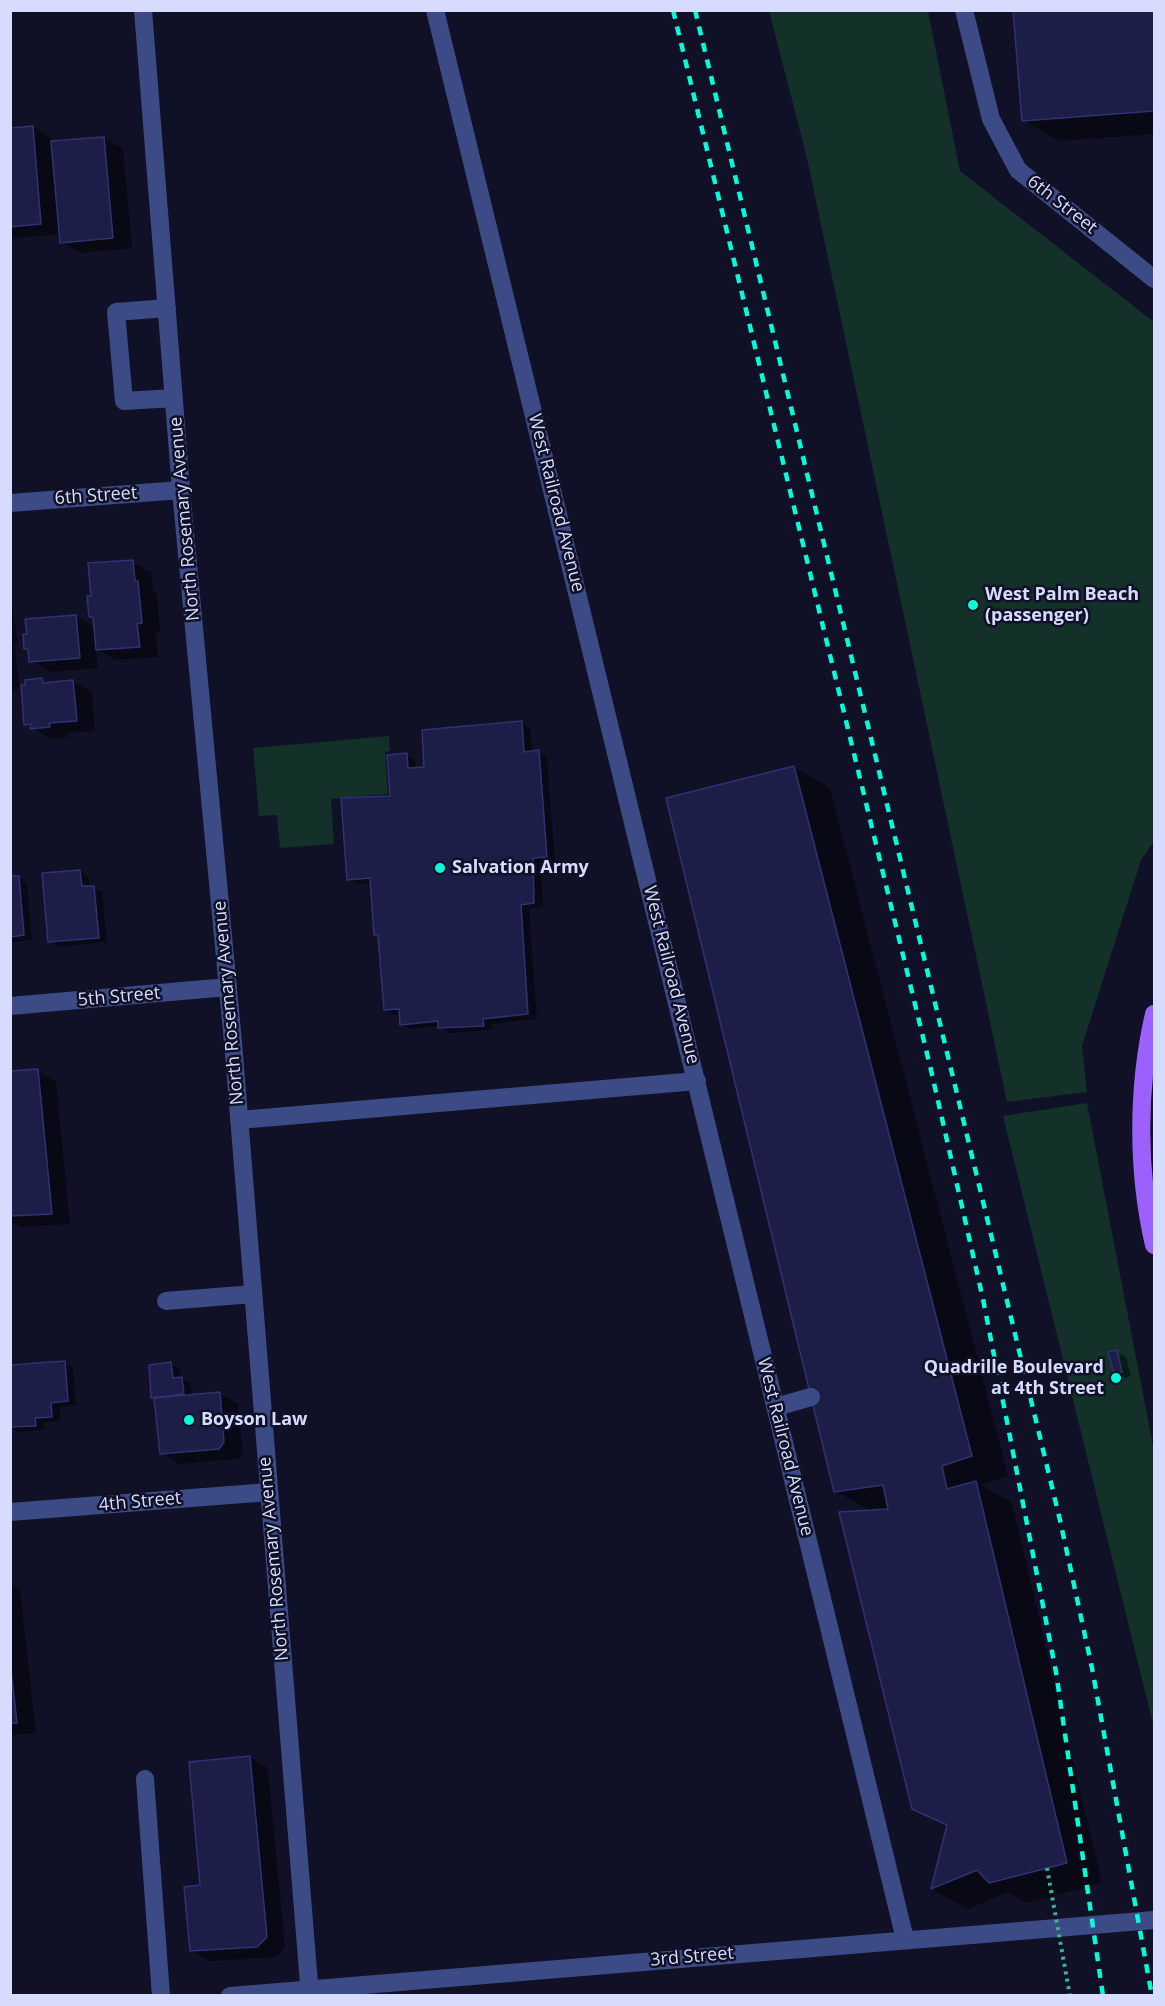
<!DOCTYPE html>
<html>
<head>
<meta charset="utf-8">
<style>
  body { margin:0 }
  #map { position:relative; width:1165px; height:2006px; overflow:hidden; background:#101127; font-family:"Open Sans",sans-serif }
  canvas { display:block }
  .frame { position:absolute; inset:0; border:12px solid #d7dcfe; pointer-events:none }
</style>
</head>
<body>
<div id="map">
<canvas width="1165" height="2006"></canvas>
<div class="frame"></div>
</div>
<script>
const context = document.querySelector('canvas').getContext('2d');
context.lineJoin = 'round';
function fillPath(path, color) { context.fillStyle = color; context.fill(path, 'evenodd'); }
function stroke(path, color, width, dash) { context.strokeStyle = color; context.lineWidth = width; context.lineCap = dash ? 'butt' : 'round'; context.setLineDash(dash || []); context.stroke(path); }
function drawText(font, color, halo, rows, align = 'center') {
  context.font = font + ' "Open Sans",sans-serif'; context.lineWidth = 5; context.setLineDash([]); context.textBaseline = 'middle'; context.strokeStyle = halo; context.fillStyle = color; for (const [text, x, y, turn = 0] of rows) {
    context.save(); context.translate(x, y); context.rotate((+turn || 0) * Math.PI / 180); context.textAlign = isNaN(turn) ? turn : align; if (halo) context.strokeText(text, 0, 0); context.fillText(text, 0, 0); context.restore();
  }
}
fillPath(new Path2D(`
  M769,11H928L960,171L1154,322V841L1141,860L1082,1046L1087,1092L1007,1102L806,154Z
  M389,736L390,751L385,752L388,794L331,799L334,844L280,848L277,815L259,816L253,748Z
  M1087,1103L1154,1451V1728L1003,1116Z`), '#133129');
fillPath(new Path2D(`
  M1014,10H1154V134L1059,141L1023,120Z
  M33,127L52,138V143L104,138L123,149L132,248L81,253L62,243L61,234L10,239V129Z
  M132,562L151,572L153,591L157,593L160,633L156,634L158,657L116,660L96,648L98,668L50,672L31,661L30,651L26,648L75,616L96,628L95,618L91,616L93,597Z
  M10,593L18,643L14,644L20,689L10,690Z
  M42,680L48,684L73,682L92,692L95,731L67,733L68,737L51,739L26,724Z
  M521,723L530,728L533,753L538,752L547,757L555,862H541L543,907L529,909L537,1019L492,1024V1030L449,1033L440,1026L410,1029L401,1024V1014L394,1015L385,1009L380,937L375,934L371,883L358,884L349,879L392,797L406,755L415,760L416,769L426,768Z
  M794,767L830,788L1008,1476L980,1485L1012,1503L1102,1883L1026,1903L1008,1892L968,1909L932,1889L948,1827L914,1808L871,1511L835,1491Z
  M80,871L89,877L90,887L102,892L107,942L59,947L50,941Z
  M18,877L27,883L32,940L10,942V878Z
  M38,1071L56,1082L70,1224L21,1227L10,1221V1073Z
  M1117,1352L1126,1357L1131,1376L1124,1378L1115,1373Z
  M64,1362L73,1368L76,1406L60,1407V1421L44,1422V1430L19,1432L10,1427V1367Z
  M171,1364L180,1369L181,1378L191,1383L192,1396L219,1393L238,1404L243,1453L238,1459L180,1464L161,1453L156,1399L152,1397Z
  M10,1584L20,1589L36,1733L10,1735Z
  M250,1757L268,1768L285,1948L276,1957L210,1961L191,1950L201,1887Z`), '#0007');
const building = new Path2D(`
  M1013,10H1154V111L1022,121Z
  M33,126L41,224L10,227V128Z
  M104,137L113,238L60,243L51,141Z
  M133,560L135,581H138L142,623L137,624L140,647L96,650L93,617H89L87,596H91L88,563Z
  M76,615L80,658L29,662L28,649H24L23,634H27L25,619Z
  M42,678L43,683L73,680L77,721L49,723L50,727L30,729L31,724L24,725L21,685H25V680Z
  M522,721L524,752L539,750L547,857L533,858L534,903L521,905L528,1014L483,1019L484,1026L438,1028V1021L400,1025L399,1009L384,1010L378,935H374L370,878L347,880L341,798L390,796L387,755L407,753L408,768L424,767L422,730Z
  M794,766L972,1456L942,1466L947,1489L976,1481L1067,1863L989,1883L977,1870L931,1889L947,1825L912,1809L839,1512L888,1509L883,1485L834,1492L666,798Z
  M80,870L82,886H94L99,938L48,942L42,873Z
  M10,876H19L24,935L10,937Z
  M38,1069L52,1214L10,1216V1071Z
  M1117,1350L1122,1372L1114,1374L1108,1352Z
  M65,1361L68,1401L51,1403L52,1417L35,1418L36,1426L10,1427V1365Z
  M171,1362L173,1378L182,1377L184,1394L151,1398L149,1365Z
  M220,1392L224,1442L219,1449L160,1454L154,1398Z
  M10,1661L17,1723H10Z
  M250,1756L267,1937L257,1947L190,1951L184,1887L200,1885L189,1762Z`);
fillPath(building, '#1c1e48');
stroke(building, '#2f3273', 1.5);
stroke(new Path2D(`
  M143,10L181,490L233,1042L310,1996
  M435,10L905,1939
  M964,10L991,119L1018,170L1154,279
  M167,308L116,312L124,401L174,398
  M10,503L181,490
  M10,1006L228,987
  M239,1120L697,1081
  M166,1301L253,1294
  M776,1407L811,1397
  M10,1512L269,1492
  M145,1779L161,1996
  M230,1996L1154,1920`), '#3c4b85', 18);
stroke(new Path2D(`
  M1154,1014C1137,1087 1137,1172 1154,1245`), '#9c60fc', 18);
stroke(new Path2D(`
  M673,10L931,1070L983,1299L1056,1672L1103,1996
  M695,10L1060,1520L1092,1668L1152,1996`), '#06fbd9', 4.5, [9, 8]);
stroke(new Path2D(`
  M1047,1868L1070,1996`), '#32b78f', 4, [3, 4.5]);
for (const [x, y, r, color] of [
  [973,605,6,"#06fbd9"],
  [440,868,6,"#06fbd9"],
  [1116,1378,6,"#06fbd9"],
  [189,1420,6,"#06fbd9"]
]) { const dot = new Path2D(); dot.arc(x, y, r, 0, 2 * Math.PI); context.fillStyle = color; context.fill(dot); stroke(dot, '#101127', 2); }
drawText('18px', '#d7dcfe', '#101127', [
  ["6th Street",1062,205,38],
  ["6th Street",96,496,-4],
  ["West Railroad Avenue",556,503,76],
  ["North Rosemary Avenue",185,519,-95],
  ["West Railroad Avenue",671,975,76],
  ["5th Street",119,997,-5],
  ["North Rosemary Avenue",229,1003,-95],
  ["West Railroad Avenue",785,1447,76],
  ["4th Street",140,1502,-5],
  ["North Rosemary Avenue",274,1559,-95],
  ["3rd Street",692,1957,-5]
]);
drawText('bold 18px', '#d7dcfe', '#101127', [
  ["West Palm Beach",985,595],
  ["(passenger)",985,616],
  ["Salvation Army",452,868],
  ["Quadrille Boulevard",1104,1368,"right"],
  ["at 4th Street",1104,1389,"right"],
  ["Boyson Law",201,1420]
], 'left');
</script>
</body>
</html>
